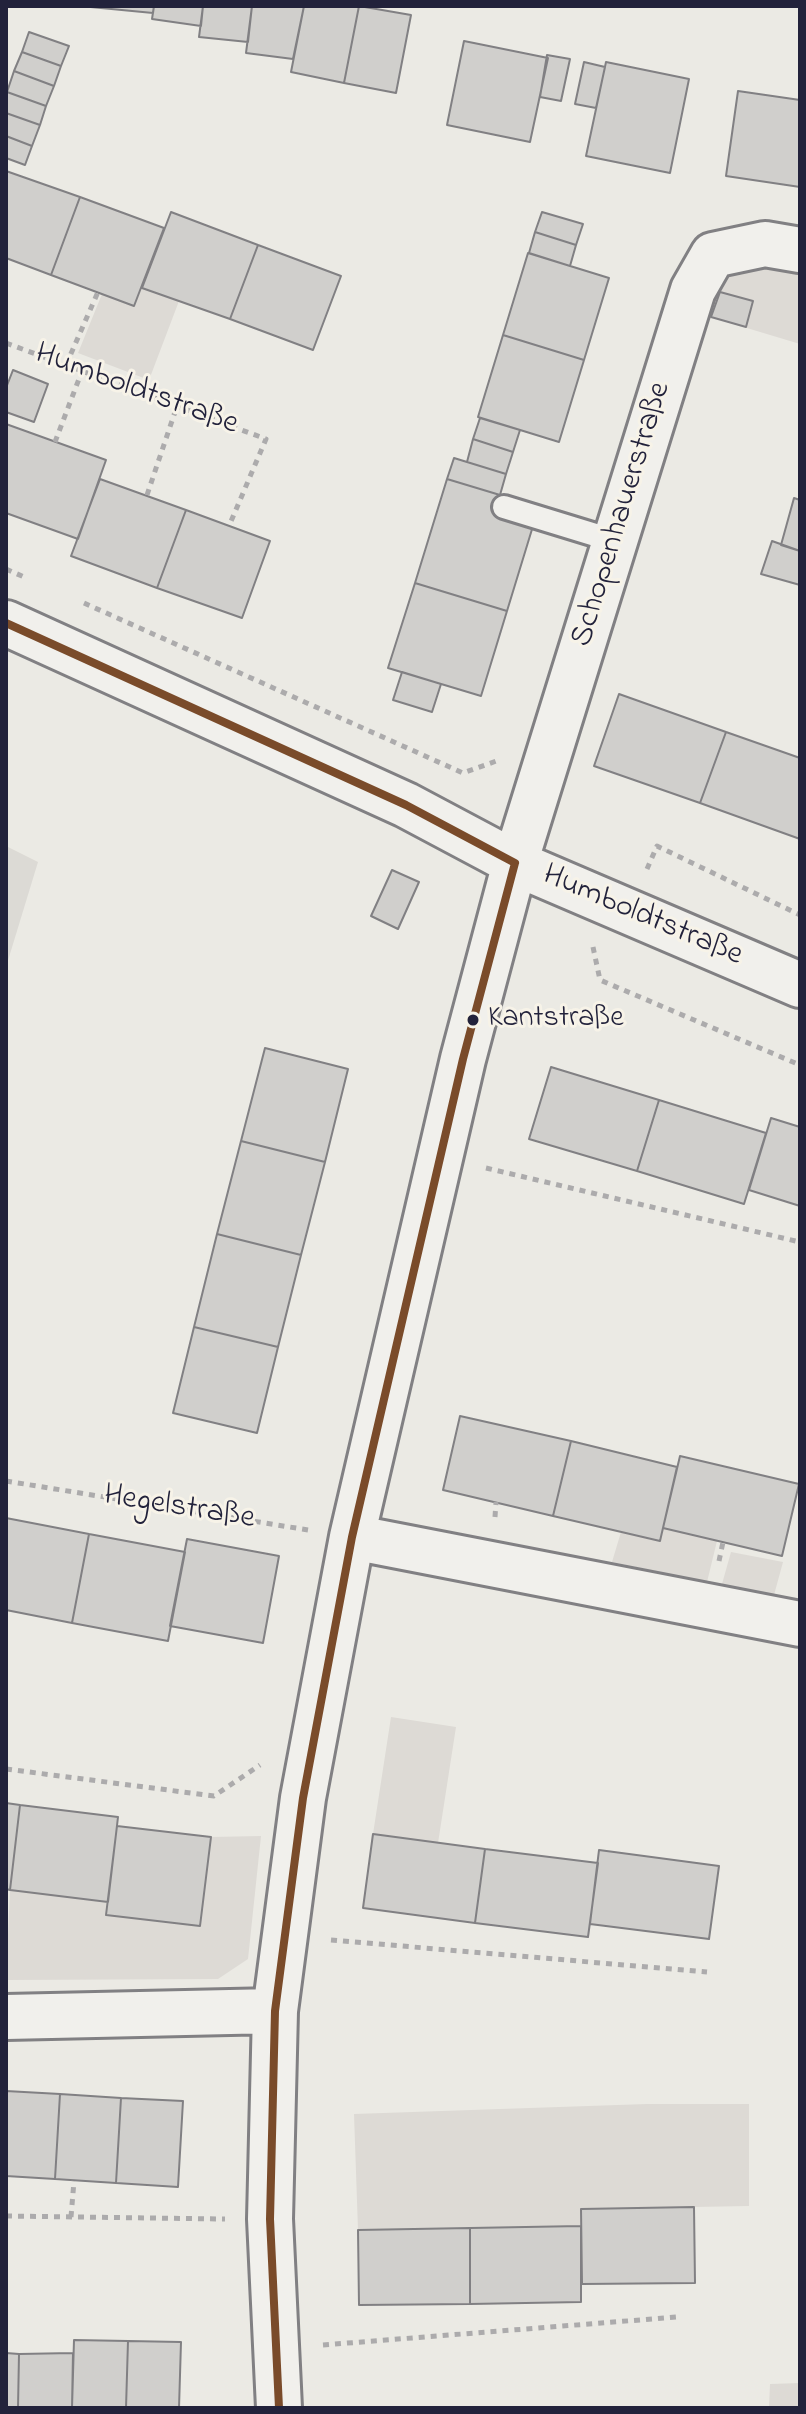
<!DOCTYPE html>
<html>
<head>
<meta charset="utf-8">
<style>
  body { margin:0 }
  #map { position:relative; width:806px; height:2414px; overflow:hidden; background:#ebeae4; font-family:"Indie Flower",sans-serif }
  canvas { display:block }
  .frame { position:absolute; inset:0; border:8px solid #22223b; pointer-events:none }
</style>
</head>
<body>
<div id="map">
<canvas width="806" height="2414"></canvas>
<div class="frame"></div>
</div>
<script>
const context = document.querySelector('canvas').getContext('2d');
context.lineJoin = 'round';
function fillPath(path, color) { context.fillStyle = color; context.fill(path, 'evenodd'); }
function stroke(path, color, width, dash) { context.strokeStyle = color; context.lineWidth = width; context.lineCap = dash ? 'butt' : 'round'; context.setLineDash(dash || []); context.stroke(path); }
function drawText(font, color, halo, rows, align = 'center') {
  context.font = font + ' "Indie Flower",sans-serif'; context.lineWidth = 6; context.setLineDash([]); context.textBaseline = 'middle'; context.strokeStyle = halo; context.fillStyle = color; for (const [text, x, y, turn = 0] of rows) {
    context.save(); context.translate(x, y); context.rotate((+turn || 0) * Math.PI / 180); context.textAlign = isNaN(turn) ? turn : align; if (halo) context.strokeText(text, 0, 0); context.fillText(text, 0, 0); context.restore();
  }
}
fillPath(new Path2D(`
  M6,846L38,862L6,967Z`), '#dcdad5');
fillPath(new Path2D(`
  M757,264L800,271V344L707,316C718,286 725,272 757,264Z
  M142,288L179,301L149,380L78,353L102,294L134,306Z
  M663,1528L717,1541L707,1582L612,1562L621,1532L660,1541Z
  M731,1552L783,1562L774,1595L722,1584Z
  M391,1717L456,1727L438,1843L373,1834Z
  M261,1836L248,1959L218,1979L6,1980L10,1890L108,1902L106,1915L200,1926L211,1837Z
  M647,2104H749V2206L581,2209V2226L358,2230L354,2114Z
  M800,2383V2408H769L770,2384Z`), '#dddad5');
const building = new Path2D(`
  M80,6H154L153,13Z
  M154,6H203L201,26L152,19Z
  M203,6H252L248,42L199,37Z
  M252,6H304L293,59L246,53Z
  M304,6H359L344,83L291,72Z
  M359,6L411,15L396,93L344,83Z
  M29,32L69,46L61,66L22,52Z
  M464,41L548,58L530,142L447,125Z
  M22,52L61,66L54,86L14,71Z
  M547,55L570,59L561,101L540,97Z
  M584,62L605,67L596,108L575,104Z
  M606,62L689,79L670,173L586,156Z
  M14,71L54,86L46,106L7,92Z
  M738,91L800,100V187L726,176Z
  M7,92L46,106L40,125L6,113Z
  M6,113L40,125L32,146L6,136Z
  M6,136L32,146L25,165L6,158Z
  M6,171L80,197L51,275L6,258Z
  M80,197L164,228L134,306L51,275Z
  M171,212L258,245L230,319L142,288Z
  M542,212L583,224L576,245L535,232Z
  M535,232L576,245L570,266L529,253Z
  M258,245L341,276L313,350L230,319Z
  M528,253L609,278L584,360L503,335Z
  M720,292L753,301L746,327L711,317Z
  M503,335L584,360L559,442L478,417Z
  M13,370L48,384L34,422L6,412V388Z
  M480,418L520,430L513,452L473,439Z
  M6,424L106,460L78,539L6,513Z
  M473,439L513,452L506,474L467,462Z
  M454,458L506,474L500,495L447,479Z
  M100,479L186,510L157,588L71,556Z
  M447,479L500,495L494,514L533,526L507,611L415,583Z
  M794,498L800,500V551L781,545Z
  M186,510L270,541L242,618L157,588Z
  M772,541L800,551V585L761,574Z
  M415,583L507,611L481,696L388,668Z
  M402,672L441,684L432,712L393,700Z
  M619,694L726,732L700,803L594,766Z
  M726,732L800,758V839L700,803Z
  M392,870L419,882L398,929L371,916Z
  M265,1048L348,1069L325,1162L241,1141Z
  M551,1067L659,1100L637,1171L529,1139Z
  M659,1100L766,1133L744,1204L637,1171Z
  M771,1118L800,1127V1206L749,1190Z
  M241,1141L325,1162L301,1255L217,1234Z
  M217,1234L301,1255L278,1347L194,1327Z
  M194,1327L278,1347L257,1433L173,1413Z
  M460,1416L571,1441L553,1516L443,1490Z
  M571,1441L677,1467L660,1541L553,1516Z
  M680,1456L799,1484L782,1556L663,1528Z
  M6,1518L89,1534L72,1623L6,1610Z
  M89,1534L185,1552L168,1641L72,1623Z
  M187,1539L279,1556L263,1643L170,1626Z
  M6,1803L20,1805L10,1890L6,1889Z
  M20,1805L118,1817L108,1902L10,1890Z
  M117,1826L211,1837L200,1926L106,1915Z
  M373,1834L485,1849L475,1923L363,1908Z
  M485,1849L598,1863L588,1937L475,1923Z
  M599,1850L719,1866L709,1939L590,1924Z
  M6,2091L60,2094L55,2179L6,2176Z
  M60,2094L121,2098L116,2183L55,2179Z
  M121,2098L183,2101L178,2187L116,2183Z
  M694,2207L695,2283L582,2284L581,2209Z
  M581,2226V2302L470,2304V2228Z
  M470,2228V2304L359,2305L358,2230Z
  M74,2340L128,2341L126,2408H72Z
  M128,2341L181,2342L179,2408H126Z
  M6,2353L19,2354L18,2408H6Z
  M73,2353L72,2408H18L19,2354Z`);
fillPath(building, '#d0cfcc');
stroke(building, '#818083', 2);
const lane = new Path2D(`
  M504,507L615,541`);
const street = new Path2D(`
  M6,623L406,805L515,863L800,985
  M352,1537L800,1624
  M6,2017L275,2011
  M279,2408L270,2219L275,2011L303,1798L352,1537L463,1059L515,863L693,290L713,255L765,244L800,250`);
stroke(lane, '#818083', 28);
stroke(street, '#818083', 50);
stroke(new Path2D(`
  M6,343L266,439L229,526
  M66,365L98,292
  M55,442L82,371
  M147,495L177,406
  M6,569L24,577
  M84,603L463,773L499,760
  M647,869L657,846L800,915
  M593,947L600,980L800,1065
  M486,1168L800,1242
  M6,1481L308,1530
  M495,1517L496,1502
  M719,1561L723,1542
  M6,1769L214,1796L260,1765
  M331,1940L707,1972
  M6,2216L225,2219
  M71,2217L74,2181
  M323,2345L677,2317`), '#acabac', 5, [6, 6]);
stroke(lane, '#f1f0ec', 22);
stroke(street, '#f1f0ec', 44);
stroke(new Path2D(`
  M6,623L406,805L515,863
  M279,2408L270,2219L275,2011L303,1798L352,1537L463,1059L515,863`), '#7a4b2a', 8);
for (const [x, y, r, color] of [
  [473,1020,7,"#22223b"]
]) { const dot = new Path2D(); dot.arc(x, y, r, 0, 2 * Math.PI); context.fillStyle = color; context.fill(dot); stroke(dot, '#f7f3e8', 3); }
drawText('30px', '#22223b', '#f7f3e8', [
  ["Kantstraße",488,1020]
], 'left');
drawText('32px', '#22223b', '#f7f3e8', [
  ["Humboldtstraße",136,391,20],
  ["Schopenhauerstraße",623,515,-73],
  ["Humboldtstraße",642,917,23],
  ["Hegelstraße",179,1509,9]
]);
</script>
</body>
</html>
